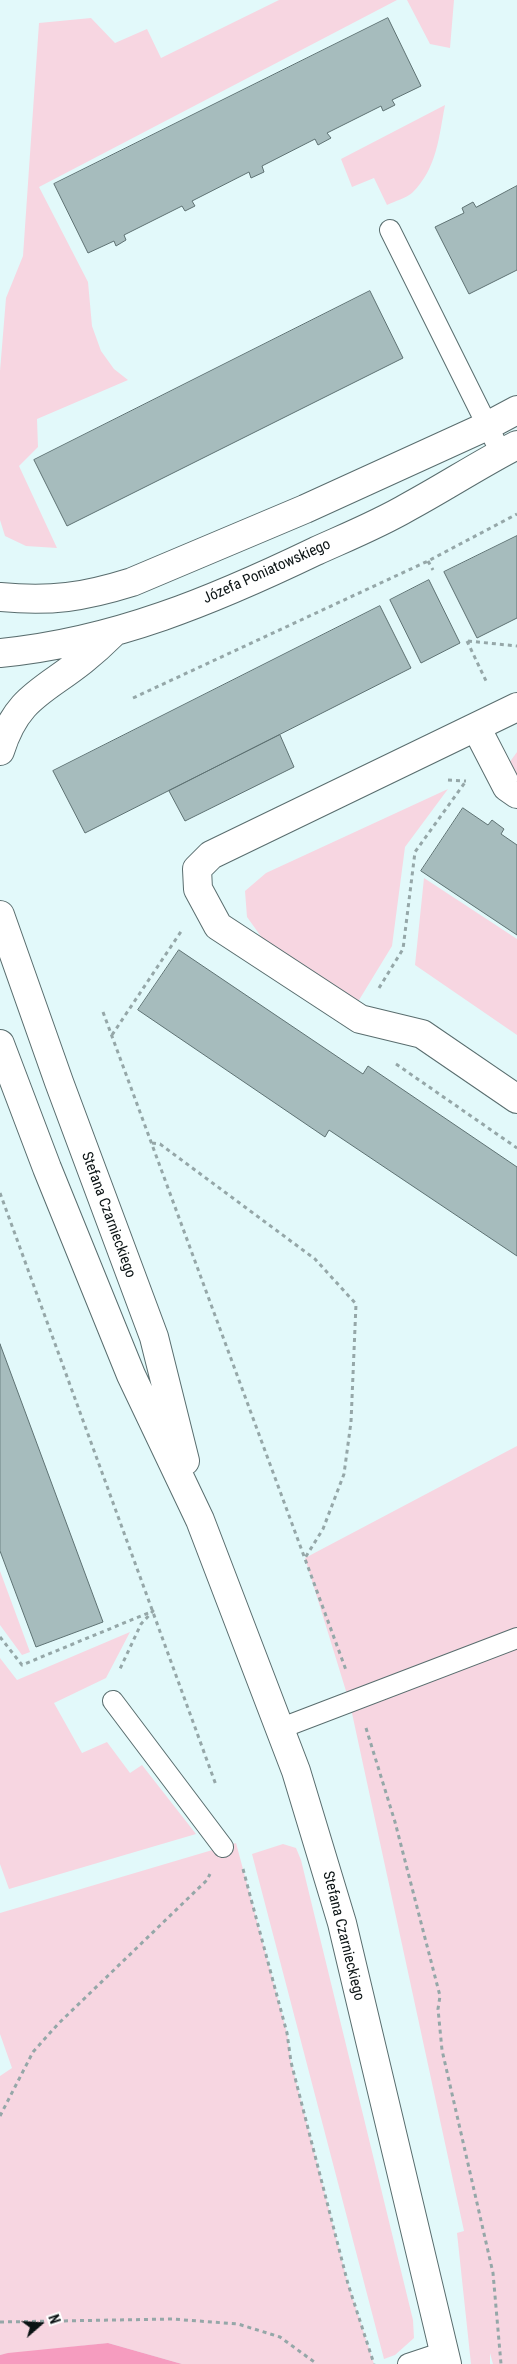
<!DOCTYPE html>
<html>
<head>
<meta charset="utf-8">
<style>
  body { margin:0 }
  #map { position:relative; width:517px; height:2364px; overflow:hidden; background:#e2f9fa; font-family:"Roboto Condensed",sans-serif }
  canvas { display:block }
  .north { position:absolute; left:15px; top:2299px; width:50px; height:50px; -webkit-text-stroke:4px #fff; paint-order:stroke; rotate:71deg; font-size:14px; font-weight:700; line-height:20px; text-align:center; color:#0b1314 }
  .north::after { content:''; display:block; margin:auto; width:18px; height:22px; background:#0b1314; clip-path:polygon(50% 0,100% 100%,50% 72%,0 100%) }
</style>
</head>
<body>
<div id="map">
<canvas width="517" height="2364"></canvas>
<div class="north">N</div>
</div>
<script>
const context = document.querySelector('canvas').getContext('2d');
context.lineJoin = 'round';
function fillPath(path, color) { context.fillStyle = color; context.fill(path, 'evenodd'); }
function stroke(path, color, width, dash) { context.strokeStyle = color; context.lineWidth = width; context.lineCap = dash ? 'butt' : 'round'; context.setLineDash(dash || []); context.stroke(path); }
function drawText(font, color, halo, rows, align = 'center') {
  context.font = font + ' "Roboto Condensed",sans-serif'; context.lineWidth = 5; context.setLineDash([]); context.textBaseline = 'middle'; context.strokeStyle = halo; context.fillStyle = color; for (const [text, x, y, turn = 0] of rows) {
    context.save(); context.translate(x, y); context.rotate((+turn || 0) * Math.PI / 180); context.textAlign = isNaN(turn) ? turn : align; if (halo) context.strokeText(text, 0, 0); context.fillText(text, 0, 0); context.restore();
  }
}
fillPath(new Path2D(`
  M279,0H397L39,187L88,282L92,326L101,351L114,369L128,380L37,419L38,447L19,466L57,548L26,546L5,536L0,520V371L6,298L23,256L39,23L91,18L115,43L147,29L161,58Z
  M407,0H454L450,48L430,44Z
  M445,105C439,136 437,169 412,193C406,198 395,201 387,205L374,178L352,187L341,159Z
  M517,752V781L509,763Z
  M448,789L405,847L392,946L356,1005L265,942L247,917L245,891L266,873Z
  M424,878L517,939V1035L415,965Z
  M517,1446V2364H493L490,2353V2364H471L457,2233L464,2231L350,1704L305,1558Z
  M0,1571L30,1652L22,1655L0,1625Z
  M130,1632L106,1678L54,1703L82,1753L107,1742L130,1773L142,1765L196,1834L9,1889L0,1864V1658L17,1680Z
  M236,1843L287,2033L291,2062L348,2284L374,2364H182L108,2343L0,2355V2076L12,2068L0,2034V1913Z
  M283,1844L296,1848L301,1860L413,2320L414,2338L395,2355L384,2359L252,1854Z`), '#f7d6e1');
fillPath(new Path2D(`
  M108,2343L182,2364H0V2355L8,2353Z`), '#f69cbf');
const building = new Path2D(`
  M388,18L421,86L392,100L395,105L383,111L381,106L327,133L331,138L318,145L315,139L262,166L264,172L251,178L249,172L192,201L195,206L185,211L182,206L124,235L126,240L116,246L114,241L88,253L54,184Z
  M517,186V270L469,294L435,227L464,213L462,208L473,202L476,207Z
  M370,291L403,358L67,526L34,460Z
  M517,536V618L477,638L444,572Z
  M429,580L460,643L421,663L390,600Z
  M380,606L411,668L85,833L53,771Z
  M280,735L294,767L185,821L169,791Z
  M463,808L488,825L492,820L504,829L501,834L517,845V935L421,871Z
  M179,950L363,1074L368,1066L517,1167V1256L329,1130L325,1137L138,1010Z
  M0,1344L103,1622L36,1647L0,1551Z`);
fillPath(building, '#a6bcbd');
stroke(building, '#5e7273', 1);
const service = new Path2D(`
  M390,230L501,453
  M113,1701L223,1847
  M279,1729L517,1638
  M408,2364L444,2352`);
const minor = new Path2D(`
  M517,707L211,855L197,869L198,889L218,926L360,1019L422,1034L517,1099
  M476,727L507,787L517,794`);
const tertiary = new Path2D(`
  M0,597C51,602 84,597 132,582L305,509L487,426L517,410
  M0,653C114,642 214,600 316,551C347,537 379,524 408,507C445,487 480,464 517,445
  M0,751C17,697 43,692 83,660C93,652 103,643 112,634
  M0,915L59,1082L154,1337L185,1461
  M0,1044L47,1168L131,1375L200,1520L296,1771L342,1923L447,2364`);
stroke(service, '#596d6e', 22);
stroke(minor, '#596d6e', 30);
stroke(tertiary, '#596d6e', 30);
stroke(new Path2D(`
  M428,561L433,570
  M467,641L487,683
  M468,641L517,646
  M133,698L428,561L517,514
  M448,780L466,781
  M379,988L403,949L415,852L466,781
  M103,1012L346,1670
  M112,1035L182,930
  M396,1064L517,1148
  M152,1143L160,1144L315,1259L356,1304L351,1422L344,1474L323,1529L305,1558
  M0,1193L216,1785
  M0,1637L22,1665L153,1611L141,1624L119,1671
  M366,1728L395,1822L440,1996L438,2009L442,2050L493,2273L501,2364
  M243,1869L287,2033L291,2062L348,2284L374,2364
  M0,2116L33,2052L58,2024L207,1880L210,1874
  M0,2322L172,2319L238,2324L280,2337L317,2364`), '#95a7a8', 3, [4, 4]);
stroke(service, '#fff', 20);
stroke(minor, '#fff', 28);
stroke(tertiary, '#fff', 28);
drawText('15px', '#0b1314', '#fff', [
  ["Józefa Poniatowskiego",267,572,-24],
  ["Stefana Czarnieckiego",108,1215,70],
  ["Stefana Czarnieckiego",343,1936,76]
]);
</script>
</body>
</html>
